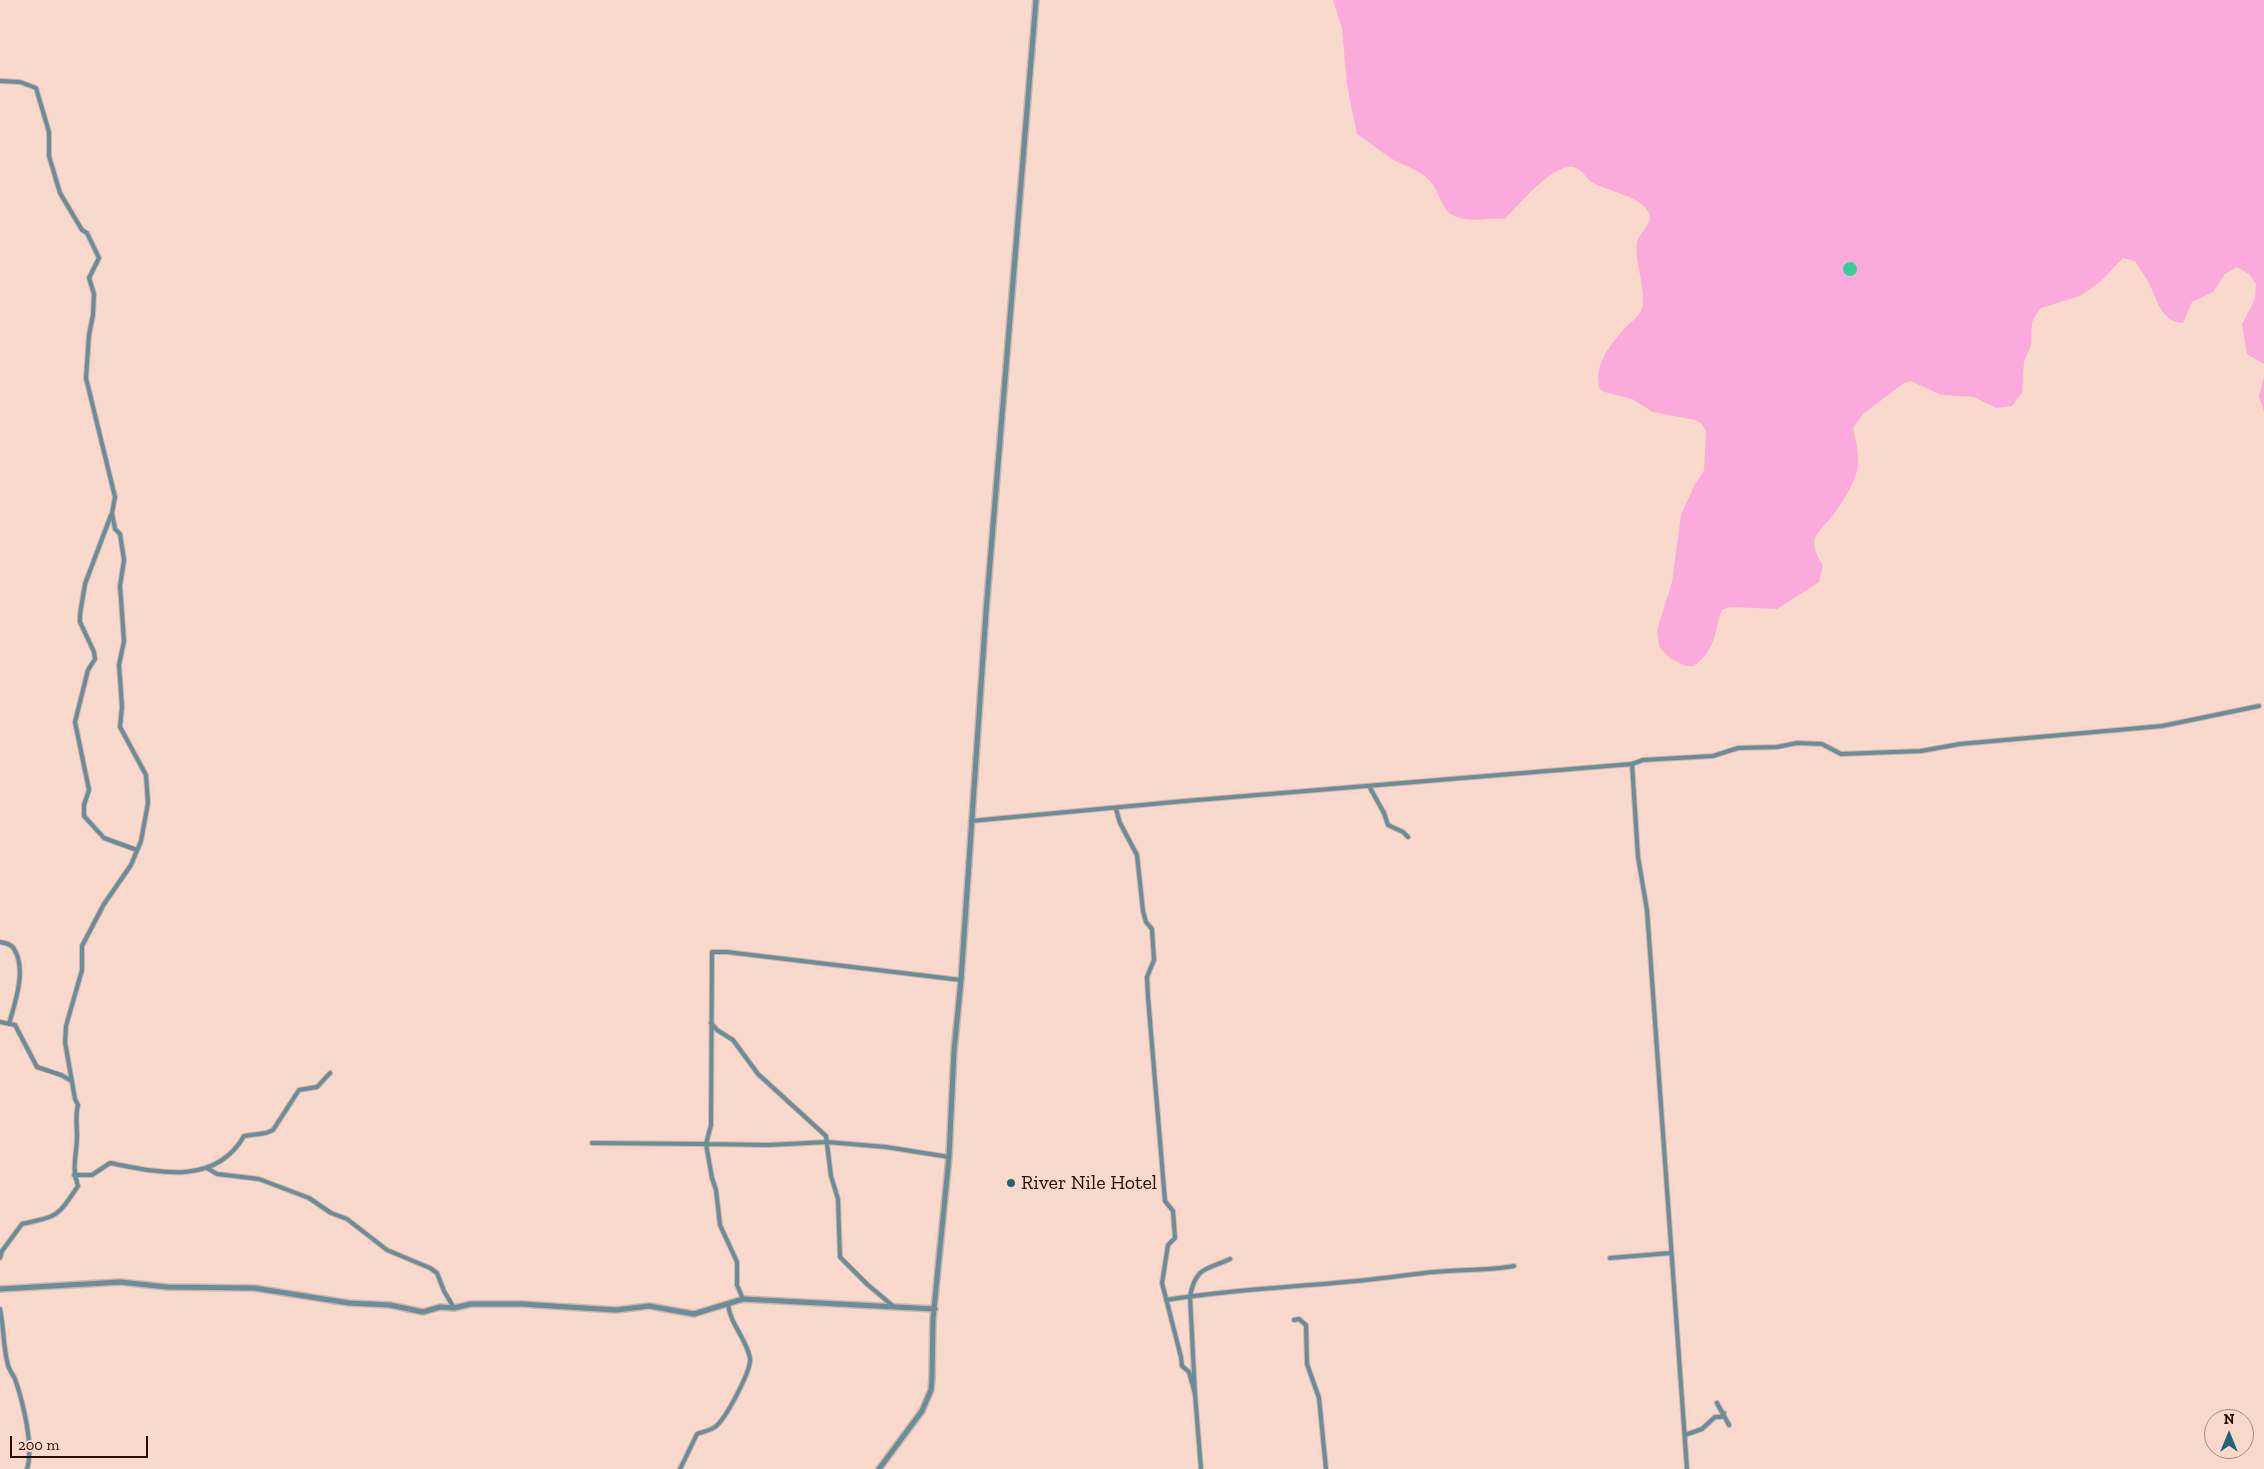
<!DOCTYPE html>
<html>
<head>
<meta charset="utf-8">
<style>
  body { margin:0 }
  #map { position:relative; width:2264px; height:1469px; overflow:hidden; background:#f9d9cc; font-family:"Zilla Slab",serif }
  canvas { display:block }
  .north { position:absolute; left:2204px; top:1409px; width:50px; height:50px; box-sizing:border-box; background:#f9d9cc; border:1px solid #a6887c; border-radius:50%; rotate:0deg; font-size:14px; font-weight:700; line-height:20px; text-align:center; color:#2a0e04 }
  .north::after { content:''; display:block; margin:auto; width:18px; height:22px; background:#226377; clip-path:polygon(50% 0,100% 100%,50% 72%,0 100%) }
  .scale { position:absolute; left:10px; top:1436px; width:138px; height:22px; box-sizing:border-box; border:2px solid #2a0e04; border-top:0; padding-left:6px; font-size:15px; line-height:18px; white-space:nowrap; color:#2a0e04; -webkit-text-stroke:4px #f9d9cc; paint-order:stroke }
</style>
</head>
<body>
<div id="map">
<canvas width="2264" height="1469"></canvas>
<div class="north">N</div>
<div class="scale">200 m</div>
</div>
<script>
const context = document.querySelector('canvas').getContext('2d');
context.lineJoin = 'round';
function fillPath(path, color) { context.fillStyle = color; context.fill(path, 'evenodd'); }
function stroke(path, color, width, dash) { context.strokeStyle = color; context.lineWidth = width; context.lineCap = dash ? 'butt' : 'round'; context.setLineDash(dash || []); context.stroke(path); }
function drawText(font, color, halo, rows, align = 'center') {
  context.font = font + ' "Zilla Slab",serif'; context.lineWidth = 5; context.setLineDash([]); context.textBaseline = 'middle'; context.strokeStyle = halo; context.fillStyle = color; for (const [text, x, y, turn = 0] of rows) {
    context.save(); context.translate(x, y); context.rotate((+turn || 0) * Math.PI / 180); context.textAlign = isNaN(turn) ? turn : align; if (halo) context.strokeText(text, 0, 0); context.fillText(text, 0, 0); context.restore();
  }
}
fillPath(new Path2D(`
  M1333,0H2264V364L2247,354L2242,324L2255,299L2256,284L2249,274L2237,267L2225,274L2213,292L2192,302L2183,323C2160,322 2157,298 2148,281C2144,274 2139,268 2135,261L2123,258L2101,281L2080,296L2041,308L2036,315L2032,322L2031,346L2024,361L2022,393L2012,406L1996,408L1974,397L1941,395L1911,381L1904,383L1863,414L1853,428C1856,444 1862,461 1855,477C1851,488 1843,501 1836,511C1819,535 1804,535 1823,566L1819,582L1777,609L1730,607L1722,610C1712,636 1718,647 1694,666H1686L1671,659L1659,647L1657,630L1672,582L1681,515L1695,484L1704,471L1706,431L1702,424L1695,420L1653,412L1632,399L1601,391C1590,367 1613,341 1628,325C1632,321 1639,316 1641,311C1648,295 1634,261 1637,243C1638,233 1654,224 1649,213C1643,200 1623,195 1611,190C1605,188 1599,186 1593,183C1586,179 1582,168 1573,167C1552,164 1518,206 1505,219C1485,217 1472,224 1452,215C1442,210 1439,190 1429,180C1420,170 1404,166 1392,159C1380,151 1369,142 1357,134L1347,85L1342,28Z
  M2264,376V411L2259,397Z`), '#faabdc');
fillPath(new Path2D(`
  M1843 269a7 7 0 1 1 14 0a7 7 0 1 1-14 0Z`), '#32d094');
const minor = new Path2D(`
  M0,81L20,82L36,88L49,132V156L60,193L82,230L87,233L99,258L89,278L94,294L93,315L89,335L86,378L115,497L112,513L115,529L120,534L124,560L120,586L124,641L119,665L122,707L120,727L146,775L148,803L141,841L131,865L104,904L82,946V970L66,1026L65,1042L75,1099L78,1105C75,1116 77,1125 77,1136C77,1154 71,1168 78,1186C57,1217 59,1216 22,1224L2,1251L0,1258
  M111,515L85,584L80,614V622L94,652L95,659L88,670L75,722L89,790L84,805V816L104,838L137,850
  M1632,764L1638,857L1647,910L1687,1469
  M1369,786L1384,813L1388,825L1403,832L1408,837
  M1116,809L1120,823L1137,855L1143,911L1146,922L1152,929L1154,960L1147,977L1148,997L1165,1201L1173,1211L1175,1238L1168,1245L1162,1283L1181,1357L1182,1366L1189,1372L1195,1394
  M971,821L1185,801L1632,764L1643,760L1713,756L1738,748L1777,747L1797,743L1822,744L1841,754L1921,751L1960,744L2162,726L2259,706
  M0,942C5,943 12,944 14,949C27,969 15,1003 9,1024
  M0,1022L15,1025L37,1067L61,1075L72,1081
  M711,1023L717,1030L733,1040L758,1074L826,1136L831,1176L838,1199L840,1257L868,1285L893,1306
  M592,1143L706,1144L712,1178L716,1190L720,1225L737,1262V1285L743,1299
  M949,1157L886,1147L827,1142L768,1145L706,1144L711,1125L712,952H727L961,980
  M207,1168L217,1174L259,1179L309,1198L331,1213L347,1219L387,1250L430,1268L437,1273L444,1291L454,1308
  M74,1175H92L110,1163C156,1172 215,1187 244,1136L266,1133L273,1130L299,1090L317,1087L330,1073
  M1610,1258L1671,1253
  M1166,1300C1233,1289 1300,1287 1366,1280C1389,1278 1412,1274 1434,1272C1461,1269 1487,1271 1514,1266
  M0,1309C4,1328 3,1347 8,1365C9,1370 13,1374 15,1379C23,1402 34,1446 27,1469
  M1294,1320L1299,1319L1306,1325L1307,1364L1319,1398L1326,1469
  M1717,1403L1729,1425
  M1685,1435L1702,1429L1715,1417H1721L1724,1413
  M680,1469L697,1434C703,1432 711,1430 715,1427C725,1420 752,1370 750,1358C746,1338 730,1324 728,1304
  M1201,1469L1195,1394L1190,1296C1196,1266 1207,1270 1230,1259`);
const tertiary = new Path2D(`
  M0,1289L120,1282L167,1287L254,1288L349,1303L390,1305L423,1312L440,1307L454,1308L471,1304H521L616,1310L649,1306L694,1314L743,1299L935,1309
  M879,1469L922,1411L931,1390L932,1378L933,1319L949,1157L954,1051L961,980L986,612L1036,0`);
stroke(minor, '#d4b4a8', 6);
stroke(tertiary, '#d4b4a8', 8);
stroke(minor, '#698e9b', 4);
stroke(tertiary, '#698e9b', 5);
for (const [x, y, r, color] of [
  [1011,1183,5,"#226377"]
]) { const dot = new Path2D(); dot.arc(x, y, r, 0, 2 * Math.PI); context.fillStyle = color; context.fill(dot); stroke(dot, '#f9d9cc', 2); }
drawText('20px', '#2a0e04', '#f9d9cc', [
  ["River Nile Hotel",1021,1183]
], 'left');
</script>
</body>
</html>
